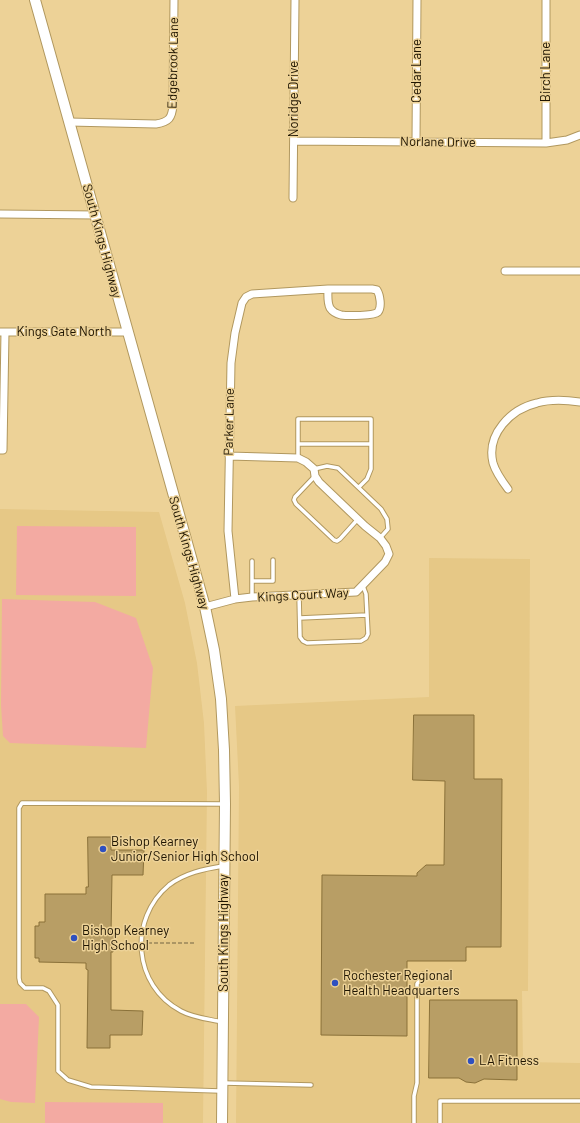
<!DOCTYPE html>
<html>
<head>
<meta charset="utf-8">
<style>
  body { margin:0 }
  canvas { display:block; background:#edd297 }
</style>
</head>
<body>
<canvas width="580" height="1123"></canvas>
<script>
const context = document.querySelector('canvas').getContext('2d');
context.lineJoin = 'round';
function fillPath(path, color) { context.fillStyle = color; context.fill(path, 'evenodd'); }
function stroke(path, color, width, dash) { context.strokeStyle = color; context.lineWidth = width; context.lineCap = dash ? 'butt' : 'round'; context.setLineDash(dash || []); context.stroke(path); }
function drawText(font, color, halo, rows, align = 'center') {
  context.font = font + ' Barlow,sans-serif'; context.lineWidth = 3; context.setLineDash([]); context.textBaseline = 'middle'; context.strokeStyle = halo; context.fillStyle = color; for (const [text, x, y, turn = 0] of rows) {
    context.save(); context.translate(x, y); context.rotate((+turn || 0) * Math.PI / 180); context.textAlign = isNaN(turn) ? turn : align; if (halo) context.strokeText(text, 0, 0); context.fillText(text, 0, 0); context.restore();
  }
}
fillPath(new Path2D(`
  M0,509L159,512L185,603L197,663L204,723L207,792L203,1123H0Z
  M429,558L530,559L528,991H522L523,1062L580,1063V1123H236L239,786L235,706L429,697Z`), '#e6c886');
fillPath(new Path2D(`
  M17,526L136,527V596L16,595Z
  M2,599L95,602L136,618L153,668L146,748L10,743L3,736L1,705Z
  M0,1004H26L39,1017L35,1103L11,1102L0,1099Z
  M45,1102L163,1103V1123H45Z`), '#f3aaa2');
const building = new Path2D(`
  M414,715H474V779H502L501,947H466V961H407V1036L321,1035L322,875L417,876V873L426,865H444L445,781L413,780Z
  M88,837H111V850H144L143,875H112L111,934H114V943L113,952H111V1010L143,1011L142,1035H110V1048H87L88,970L86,969V963L39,962V958H35V926H39V922H45V894H86V887H88Z
  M430,1000H517V1080L484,1079L475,1083L466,1082L459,1078H429Z`);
fillPath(building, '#b89e65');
stroke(building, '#8a7139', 1);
const service = new Path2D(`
  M298,444H371
  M298,458V419H371V469L367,479L359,487
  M314,469L327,466L338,468L381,509L387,519L388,529L380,538
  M315,476L295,497L294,500L296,504L334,540L337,541L340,539L358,519
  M252,561V597
  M252,581H273V560
  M299,595L300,637L303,641L307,643L361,641L366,638L368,634L366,594L363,586
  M300,618L367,615
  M222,1022C209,1019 194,1018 181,1011C133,986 128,919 169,885C185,873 204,869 223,866
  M224,1083L311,1085
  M220,1091L91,1087L68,1080L58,1071V1005L49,991L43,988H25L20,983L19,978V808L22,803L224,804
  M414,1123V1096L417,1083V984L423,974
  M440,1123V1101H580`);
const minor = new Path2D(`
  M69,122L156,124C169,122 172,118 173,105L174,0
  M294,141L546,143L567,140L580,135
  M416,142L417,0
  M546,143V0
  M293,198L295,0
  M0,214L96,215
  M505,271H580
  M328,289H372L377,290C380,295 382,307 378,312C374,316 347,316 341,315C337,314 332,311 330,308C327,302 328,295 328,289Z
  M0,332H127
  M0,450H3L5,332
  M508,489C502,481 496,473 493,463C486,434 511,409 537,403C551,399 566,400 580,402
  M235,599L228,531L231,363L235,333L242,303L246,297L252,294L328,289
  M205,607L235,599L252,597L356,592L385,562L389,554L386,546L380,538L365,526L319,482L315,476L314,469L306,462L298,458L229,456`);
const secondary = new Path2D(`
  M35,0L205,607L214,650L221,699L224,750L225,804L222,1123`);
stroke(service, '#b1985f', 5.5);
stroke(minor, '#b1985f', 9);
stroke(secondary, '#b1985f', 12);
stroke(new Path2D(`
  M148,943H196`), '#99855a', 1.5, [4, 2]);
stroke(service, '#fff', 3.5);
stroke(minor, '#fff', 7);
stroke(secondary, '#fff', 10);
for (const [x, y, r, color] of [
  [103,849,4,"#2f50c0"],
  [74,938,4,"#2f50c0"],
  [335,983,4,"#2f50c0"],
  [471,1061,4,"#2f50c0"]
]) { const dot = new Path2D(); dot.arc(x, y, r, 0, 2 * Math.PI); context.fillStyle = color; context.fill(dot); stroke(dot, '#edd297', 1.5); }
drawText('13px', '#1e1400', '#edd297', [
  ["Edgebrook Lane",173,63,-89],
  ["Cedar Lane",417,71,-90],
  ["Birch Lane",546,72,-90],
  ["Noridge Drive",294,99,-90],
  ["Norlane Drive",438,142,1],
  ["South Kings Highway",102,241,75],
  ["Kings Gate North",64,332],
  ["Parker Lane",229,422,-89],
  ["South Kings Highway",189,553,74],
  ["Kings Court Way",303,595,-3],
  ["South Kings Highway",224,933,-90]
]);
drawText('13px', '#1e1400', '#edd297', [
  ["Bishop Kearney",111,842],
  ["Junior/Senior High School",111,857],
  ["Bishop Kearney",82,931],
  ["High School",82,946],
  ["Rochester Regional",343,976],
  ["Health Headquarters",343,991],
  ["LA Fitness",479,1061]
], 'left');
</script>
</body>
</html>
